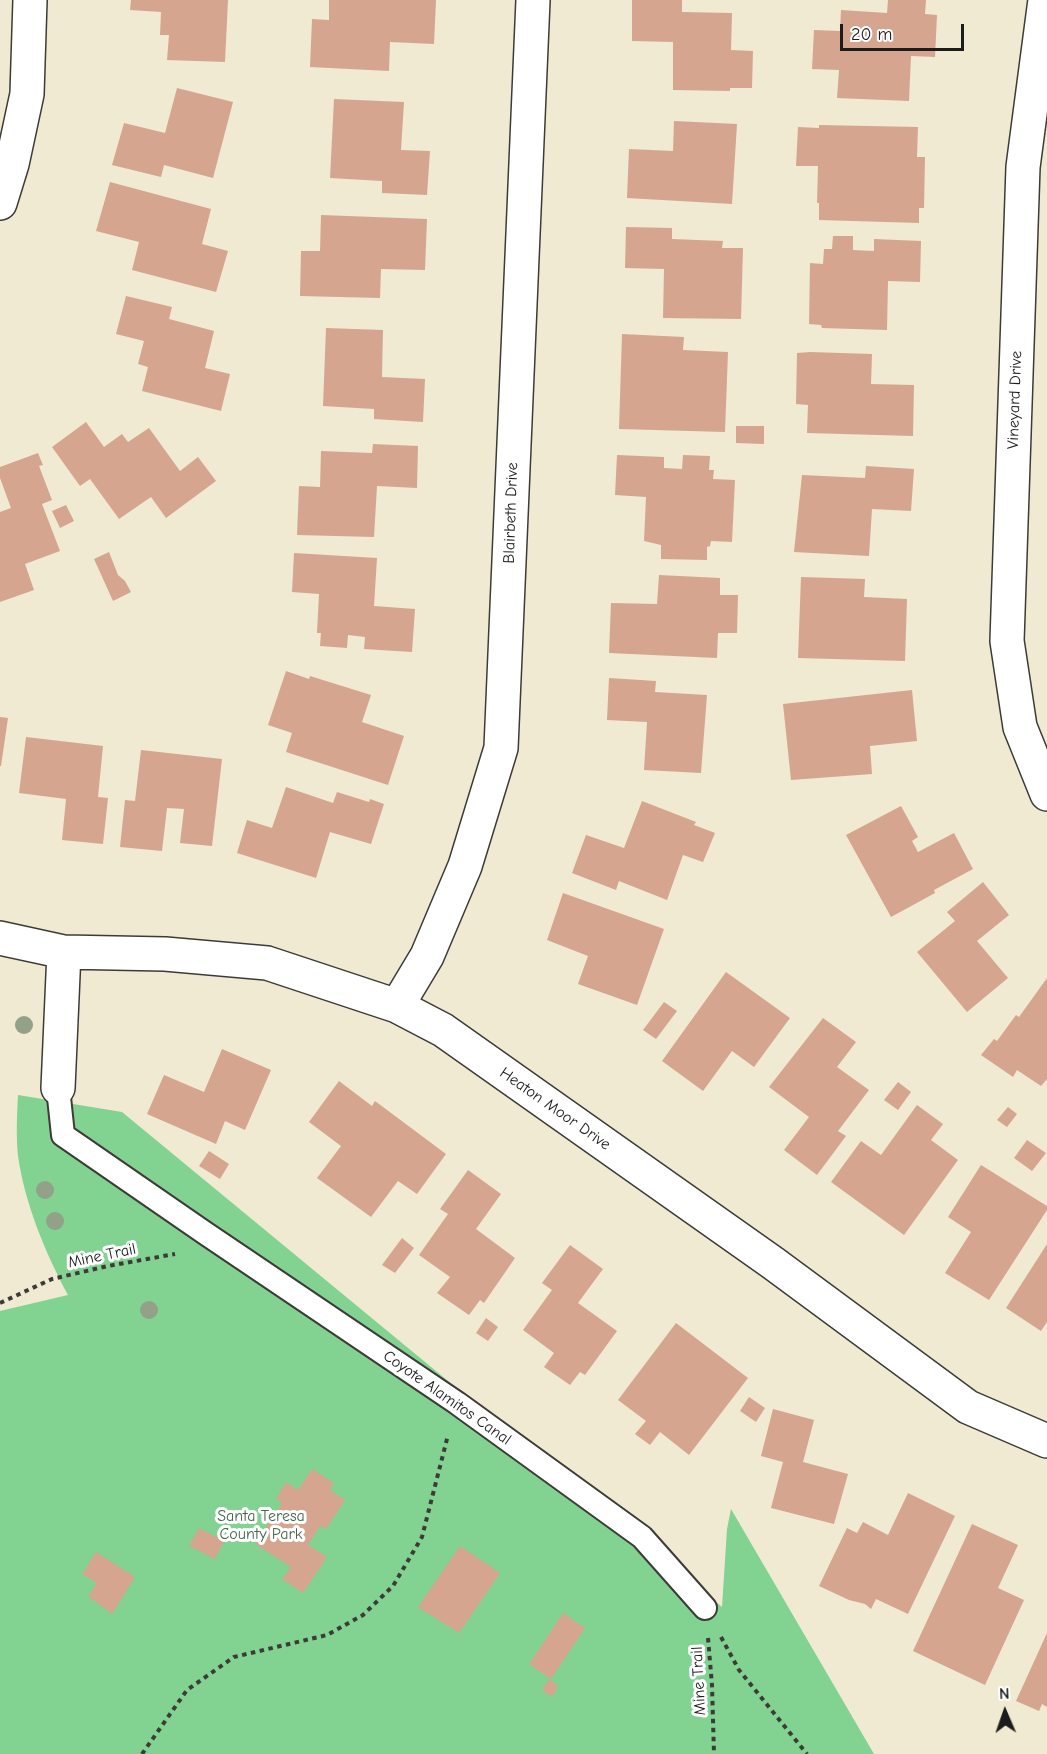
<!DOCTYPE html>
<html>
<head>
<meta charset="utf-8">
<style>
  body { margin:0 }
  #map { position:relative; width:1047px; height:1754px; overflow:hidden; background:#efead1; font-family:"Comic Neue",sans-serif }
  canvas { display:block }
  .north { position:absolute; left:975px; top:1682px; width:60px; height:60px; -webkit-text-stroke:4px #fff; paint-order:stroke; rotate:358deg; font-size:16px; font-weight:700; line-height:24px; text-align:center; color:#1c1c1c }
  .north::after { content:''; display:block; margin:auto; width:21px; height:27px; background:#1c1c1c; clip-path:polygon(50% 0,100% 100%,50% 72%,0 100%) }
  .scale { position:absolute; left:840px; top:24px; width:124px; height:27px; box-sizing:border-box; border:3px solid #1c1c1c; border-top:0; padding-left:8px; font-size:18px; line-height:21px; white-space:nowrap; color:#1c1c1c; -webkit-text-stroke:4px #fff; paint-order:stroke }
</style>
</head>
<body>
<div id="map">
<canvas width="1047" height="1754"></canvas>
<div class="north">N</div>
<div class="scale">20 m</div>
</div>
<script>
const context = document.querySelector('canvas').getContext('2d');
context.lineJoin = 'round';
function fillPath(path, color) { context.fillStyle = color; context.fill(path, 'evenodd'); }
function stroke(path, color, width, dash) { context.strokeStyle = color; context.lineWidth = width; context.lineCap = dash ? 'butt' : 'round'; context.setLineDash(dash || []); context.stroke(path); }
function drawText(font, color, halo, rows, align = 'center') {
  context.font = font + ' "Comic Neue",sans-serif'; context.lineWidth = 6; context.setLineDash([]); context.textBaseline = 'middle'; context.strokeStyle = halo; context.fillStyle = color; for (const [text, x, y, turn = 0] of rows) {
    context.save(); context.translate(x, y); context.rotate((+turn || 0) * Math.PI / 180); context.textAlign = isNaN(turn) ? turn : align; if (halo) context.strokeText(text, 0, 0); context.fillText(text, 0, 0); context.restore();
  }
}
fillPath(new Path2D(`
  M18,1095L122,1112L722,1607L727,1529L731,1509L874,1754H0V1311L68,1295C45,1252 25,1204 18,1156C16,1136 17,1115 18,1095Z`), '#82d292');
fillPath(new Path2D(`
  M131,0H228L225,62L167,60L169,35H160L161,12L130,10Z
  M329,0H436L434,44L390,42L389,71L310,67L312,19L329,20Z
  M632,0H682V12L732,13L731,50L753,51L752,88H730V91L673,90V42L632,41Z
  M888,0H926L925,14L937,15L935,57L911,56L909,101L837,98L839,70L812,69L814,30L840,31L841,10L887,13Z
  M177,88L233,102L213,178L164,165L161,177L112,165L124,123L165,133Z
  M334,99L404,102L401,150L430,151L427,195L382,193V181L330,178Z
  M674,121L737,124L732,204L627,198L629,149L673,151Z
  M819,125L918,127L917,157H925L924,208H919V223L819,220V203H817L818,166H796L798,127L819,128Z
  M110,182L211,209L202,244L228,251L216,292L132,270L139,242L96,231Z
  M321,215L427,219L425,270L381,269L380,298L300,296L301,251H320Z
  M626,227L672,228V239L723,241L722,248H743L741,319L663,318L664,269L625,268Z
  M833,236H853V250L874,251V239L921,241L920,282L888,281L887,330L822,328L821,325L809,324L810,263L823,264L824,249H832Z
  M126,296L172,307L169,319L214,331L205,368L230,374L221,411L142,391L148,367L138,364L144,341L116,334Z
  M326,328L383,330L382,377L425,379L423,422L374,419V409L323,406Z
  M622,334L684,337L683,350L728,352L725,432L619,429Z
  M810,352L872,354L871,384L914,385L913,436L807,433L808,405L796,404L797,353Z
  M86,422L104,447L122,434L128,442L149,428L180,471L198,457L216,481L166,518L151,497L119,519L90,479L80,486L52,447Z
  M736,426H764V444L736,443Z
  M373,444L418,446L417,488L377,486L374,537L297,535L299,486L320,487L321,451L372,453Z
  M38,453L43,465L39,466L52,500L42,504L60,551L25,564L34,590L0,602V512L11,508L0,478V467Z
  M617,455L664,457V468L682,469L683,455L710,456L709,470H714L713,479L735,480L732,542L711,541L710,546L707,547V560L661,559V545L644,541L646,497L615,495Z
  M866,466L914,469L911,511L872,509L869,556L794,552L802,475L865,478Z
  M66,505L74,521L60,528L52,511Z
  M109,552L118,575L125,581L131,592L113,601L94,559Z
  M294,553L377,558L374,606L415,609L412,652L364,649L365,637L348,635L347,648L320,646L321,633H317L319,594L292,592Z
  M659,575L720,578V595H738L737,633H718L717,658L609,653L611,603L657,604Z
  M801,577L865,579L864,597L907,599L905,661L798,658Z
  M286,671L309,679L310,676L371,695L362,722L404,736L388,785L286,752L292,733L268,725Z
  M609,678L656,681L655,692L707,695L701,773L644,770L647,722L607,720Z
  M912,690L917,741L870,746L872,774L791,780L783,704Z
  M0,717L8,718L1,766H0Z
  M26,737L103,746L98,797L108,798L103,844L62,840L66,799L19,793Z
  M141,750L222,759L212,846L180,843L184,809L167,808L162,851L120,847L125,800L135,801Z
  M286,787L333,803L337,792L369,802L370,799L384,804L371,844L330,832L316,878L237,853L247,820L272,828Z
  M642,801L696,822L694,825L715,833L703,862L683,855L667,900L619,881L616,890L572,873L586,835L624,848Z
  M901,806L918,837L912,841L918,852L954,833L973,869L934,890L935,893L891,917L846,835Z
  M983,882L1009,915L977,941L1008,978L967,1012L917,952L955,921L947,912Z
  M563,893L664,929L637,1005L578,984L588,956L547,940Z
  M726,972L790,1018L754,1067L732,1051L703,1091L662,1061Z
  M1047,978V1079L1041,1086L1017,1070L1013,1077L981,1055L994,1039L997,1041L1016,1015L1019,1017Z
  M664,1002L677,1011L656,1039L643,1030Z
  M823,1018L856,1042L837,1067L869,1090L838,1131L846,1136L817,1175L784,1150L809,1117L769,1087Z
  M222,1049L271,1070L245,1130L225,1121L216,1144L147,1114L164,1075L204,1092Z
  M339,1081L372,1106L375,1101L446,1154L417,1194L398,1181L371,1217L317,1178L341,1146L309,1122Z
  M898,1082L911,1092L898,1110L884,1100Z
  M917,1105L943,1124L931,1140L958,1160L904,1235L831,1182L861,1141L881,1155Z
  M1008,1107L1017,1114L1007,1127L997,1120Z
  M1027,1140L1046,1153L1032,1171L1014,1158Z
  M209,1151L229,1164L220,1179L199,1166Z
  M981,1165L1047,1206V1210L989,1300L945,1273L971,1232L948,1217Z
  M468,1170L501,1194L476,1229L515,1258L484,1303L480,1300L469,1315L437,1293L450,1277L419,1255L448,1214L440,1209Z
  M402,1238L414,1248L395,1273L382,1265Z
  M1047,1244V1322L1041,1331L1006,1308Z
  M570,1245L603,1269L578,1303L617,1331L585,1375L580,1372L570,1385L544,1367L554,1353L523,1330L552,1290L542,1283Z
  M486,1318L498,1327L488,1341L476,1333Z
  M676,1323L748,1378L689,1455L660,1432L650,1445L635,1434L646,1421L618,1400Z
  M749,1397L765,1408L756,1422L740,1411Z
  M773,1409L814,1420L803,1462L848,1474L834,1524L771,1508L783,1462L761,1456Z
  M312,1469L334,1483L330,1490L345,1500L326,1529L320,1526L308,1545L327,1557L303,1593L282,1579L291,1567L255,1544L282,1503L276,1499L286,1482L298,1490Z
  M908,1493L955,1516L908,1614L876,1599L871,1609L865,1604L849,1600L819,1586L847,1528L857,1533L863,1522L888,1535Z
  M972,1524L1018,1545L998,1588L1024,1600L985,1685L913,1651Z
  M199,1528L224,1541L215,1559L189,1546Z
  M460,1546L500,1573L459,1633L418,1607Z
  M96,1552L135,1577L112,1614L88,1596L97,1583L82,1574Z
  M563,1613L585,1628L551,1679L529,1664Z
  M1047,1633V1707L1042,1704L1039,1711L1016,1701Z
  M549,1679L558,1686L552,1697L542,1690Z`), '#d6a590');
const service = new Path2D(`
  M58,1088L63,1135L205,1233L457,1403L642,1537L705,1608`);
const minor = new Path2D(`
  M1045,0L1023,167L1007,641L1020,727L1047,794
  M0,203L12,164L27,94L30,0
  M0,938L64,952L165,954L267,963L397,1006L443,1030L773,1263L968,1407L1047,1441
  M397,1006L427,956L465,866L501,748L533,0
  M58,1088L64,952`);
stroke(service, '#3c3b37', 26);
stroke(minor, '#3c3b37', 36);
stroke(new Path2D(`
  M0,1303L52,1279L108,1266L175,1254
  M721,1637L739,1670L807,1754
  M708,1638L712,1685L714,1754
  M142,1754L187,1690L234,1657L327,1635L363,1615L393,1586L422,1537L448,1435`), '#3c3b37', 4, [4.5, 4.5]);
stroke(service, '#fff', 22);
stroke(minor, '#fff', 33);
context.fillStyle = '#92a187';
for (const [x, y] of [
  [24,1025],
  [45,1190],
  [55,1221],
  [149,1310]
]) { context.beginPath(); context.arc(x, y, 9, 0, 2 * Math.PI); context.fill(); }
drawText('16px', '#1c1c1c', '#fff', [
  ["Vineyard Drive",1015,400,-88],
  ["Blairbeth Drive",511,513,-88],
  ["Heaton Moor Drive",555,1109,35],
  ["Mine Trail",102,1256,-12],
  ["Coyote Alamitos Canal",447,1398,35],
  ["Mine Trail",699,1681,-93]
]);
drawText('16px', '#45654b', '#fff', [
  ["Santa Teresa",261,1516],
  ["County Park",261,1534]
]);
</script>
</body>
</html>
